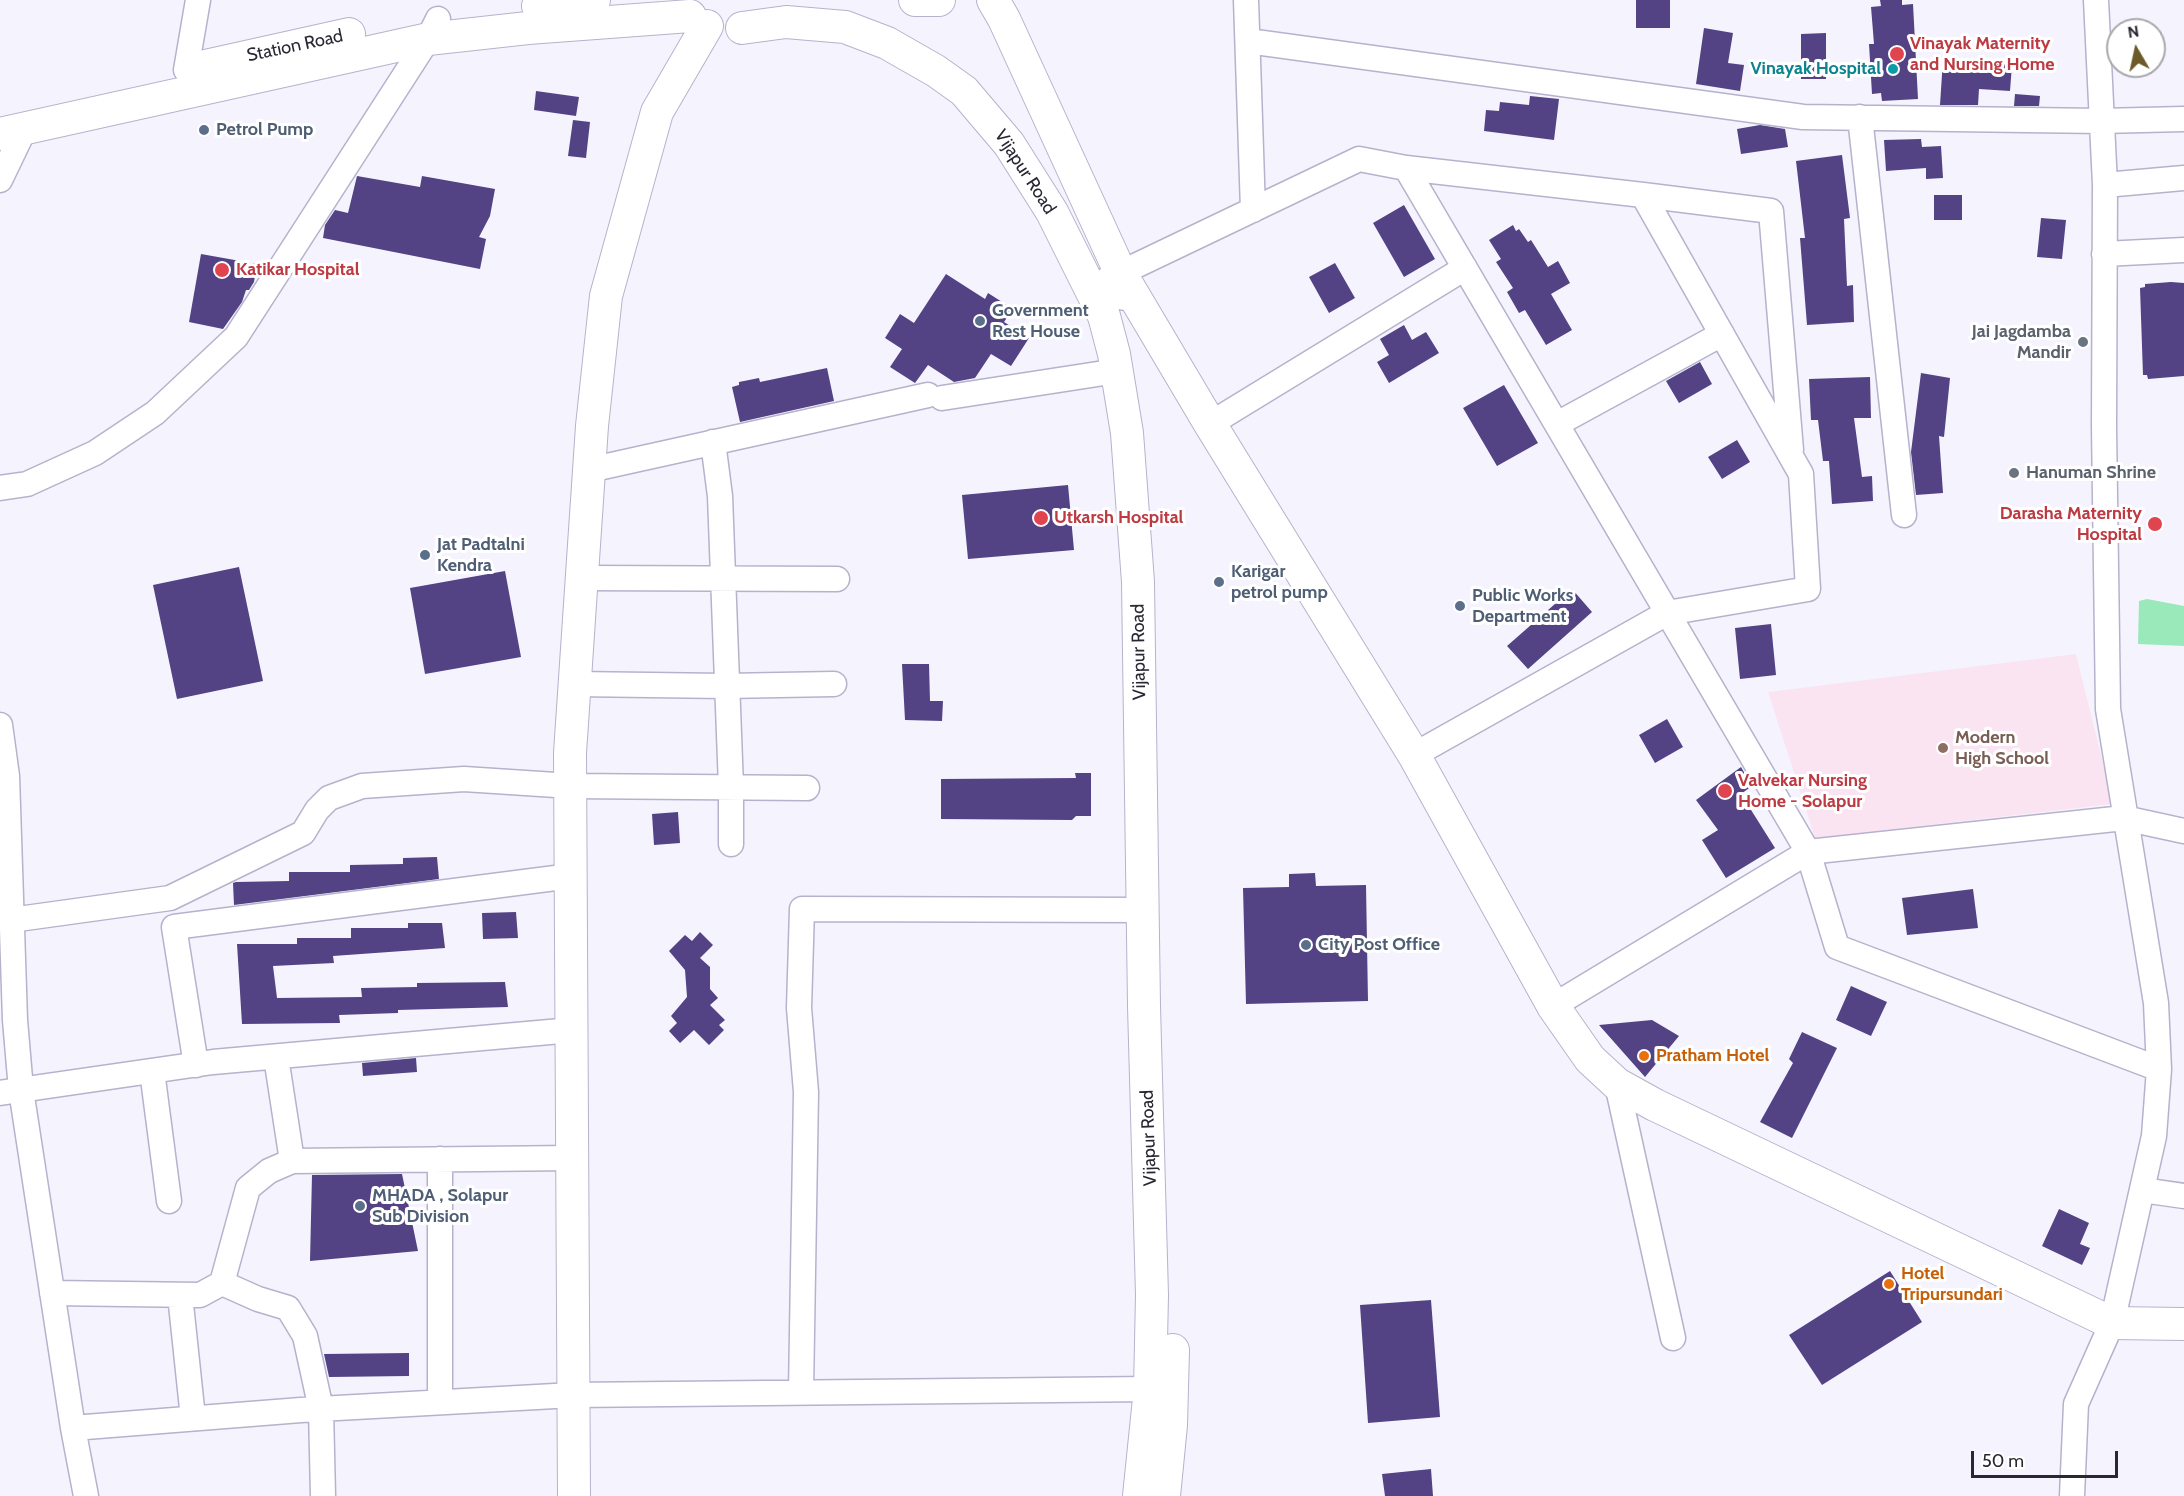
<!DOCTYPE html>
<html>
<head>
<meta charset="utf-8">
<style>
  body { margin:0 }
  #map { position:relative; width:2184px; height:1496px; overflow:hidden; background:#f5f4fe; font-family:Cabin,sans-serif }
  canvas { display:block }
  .north { position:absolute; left:2106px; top:18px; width:60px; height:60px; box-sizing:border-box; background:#fff; border:2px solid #a9a9ad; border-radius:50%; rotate:351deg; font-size:16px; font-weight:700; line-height:24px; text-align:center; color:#292832 }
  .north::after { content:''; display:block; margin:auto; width:21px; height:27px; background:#6c5b29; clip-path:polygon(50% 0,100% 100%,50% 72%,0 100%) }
  .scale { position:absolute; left:1971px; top:1451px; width:147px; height:27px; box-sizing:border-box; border:3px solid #292832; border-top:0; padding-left:8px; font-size:18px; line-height:21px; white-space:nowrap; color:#292832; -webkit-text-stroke:4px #fff; paint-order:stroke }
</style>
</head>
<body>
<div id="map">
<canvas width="2184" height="1496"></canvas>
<div class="north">N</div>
<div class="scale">50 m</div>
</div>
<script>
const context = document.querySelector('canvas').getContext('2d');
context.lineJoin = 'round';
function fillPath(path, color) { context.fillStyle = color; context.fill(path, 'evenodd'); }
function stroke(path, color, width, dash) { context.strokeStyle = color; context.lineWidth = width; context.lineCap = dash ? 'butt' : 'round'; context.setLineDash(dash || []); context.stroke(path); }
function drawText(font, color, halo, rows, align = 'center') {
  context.font = font + ' Cabin,sans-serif'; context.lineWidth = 6; context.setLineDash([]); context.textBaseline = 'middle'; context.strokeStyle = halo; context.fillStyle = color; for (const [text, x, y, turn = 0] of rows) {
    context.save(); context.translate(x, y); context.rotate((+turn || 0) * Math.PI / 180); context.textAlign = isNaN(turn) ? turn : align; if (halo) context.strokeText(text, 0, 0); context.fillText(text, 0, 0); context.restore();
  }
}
fillPath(new Path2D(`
  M2076,654L2113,804L1815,838L1768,692Z`), '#fae4f2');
fillPath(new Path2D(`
  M2147,599L2184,606V646L2138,644L2139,601Z`), '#99e9bb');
fillPath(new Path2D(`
  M1636,0H1670V28H1636Z
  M1880,0H1902V5L1913,4L1918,99L1882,101L1881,93L1872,94L1869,44H1874L1871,7L1881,6Z
  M1704,28L1733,33L1728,63L1744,65L1740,91L1696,84Z
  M1826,33V79H1801V34Z
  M1943,59L2012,65L2010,91L1979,89L1978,105H1940Z
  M536,91L579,97L576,116L534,110Z
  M2015,94L2040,96L2039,106H2014Z
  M1530,96L1559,99L1554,140L1484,131L1486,110L1499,111L1500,102L1529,105Z
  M573,120L590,122L586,158L568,156Z
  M1760,125L1785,129L1788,147L1741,154L1737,129Z
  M1921,139L1922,147L1941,146L1943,178L1926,179V168L1886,171L1884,140Z
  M1842,155L1850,218L1844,219L1847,286L1853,285L1854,322L1807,325L1800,238H1805L1796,161Z
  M357,176L420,187L422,176L495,189L490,216L479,237L486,239L480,269L323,238L325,225L335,210L348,213Z
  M1934,195H1962V220H1934Z
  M1404,205L1435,259L1404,277L1373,223Z
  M2041,218L2066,220L2062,259L2037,257Z
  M1513,225L1516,231L1519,229L1528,242L1531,240L1548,267L1558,261L1570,283L1551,294L1572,330L1546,345L1525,310L1519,313L1507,292L1513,288L1496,262L1501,259L1489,240Z
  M201,254L257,264L254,282L249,290H246L242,302L223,329L189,322Z
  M1335,263L1355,298L1329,313L1309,277Z
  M946,274L985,299L988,293L1013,309L1004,322L1029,338L1011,366L991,354L975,378L954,382L928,365L915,383L890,367L902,349L885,338L900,314L914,323Z
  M2171,282L2184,283V376L2148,379L2147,375H2143L2140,288L2145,287V284Z
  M1404,325L1412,340L1426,332L1439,353L1389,383L1377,362L1389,355L1380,339Z
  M1700,362L1712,384L1679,403L1666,381Z
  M827,368L834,401L740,422L732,387L739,385V382L759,378L760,382Z
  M1921,373L1950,378L1944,437L1939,436L1943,493L1916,495L1911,452Z
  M1870,377L1871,418H1854L1862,477L1872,476L1873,501L1832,504L1829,461H1823L1818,420H1811L1809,379Z
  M1504,385L1538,443L1497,466L1463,408Z
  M1737,440L1750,462L1722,479L1708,457Z
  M1068,485L1074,550L968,559L962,495Z
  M239,567L263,681L177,699L153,585Z
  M505,571L521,657L425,674L410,588Z
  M1572,589L1592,612L1528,669L1507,646Z
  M1771,624L1776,675L1740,679L1735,628Z
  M902,664H929L930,701H943L942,721L905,720Z
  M1667,719L1683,747L1655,763L1639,735Z
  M1741,767L1752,786L1741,794L1775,848L1726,878L1702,840L1718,830L1696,800Z
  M1075,773H1091V816H1076L1072,820L941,819V779L1076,778Z
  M678,812L680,843L654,845L652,814Z
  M437,857L439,879L234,905L233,883L236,882L289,881V872H350V865L403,864V858Z
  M1315,873L1316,886L1366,885L1368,1001L1246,1004L1243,888L1289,887V874Z
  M1973,889L1978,928L1907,935L1902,898Z
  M516,912L518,938L483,939L482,913Z
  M408,923H442L445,948L333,956L334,963L273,966L277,998L362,997L361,988L417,987V983L505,982L508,1007L398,1010V1013L339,1015L340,1023L242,1024L237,944H297V938H351V928H408Z
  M700,932L713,945L700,958L710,967V989L718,998L710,1005L725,1020L719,1025L724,1030L709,1045L694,1030L680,1043L669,1031L677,1023L671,1016L687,997L685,970L669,951L685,935L692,941Z
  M1851,986L1887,1002L1871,1036L1836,1020Z
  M1652,1020L1679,1036L1645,1077L1599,1025Z
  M1802,1032L1837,1048L1792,1138L1760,1122L1793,1063L1789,1059Z
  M416,1058L417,1072L363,1076L362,1063Z
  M402,1174L418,1251L310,1261L312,1175Z
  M2059,1209L2089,1223L2080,1244L2090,1248L2082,1265L2042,1246Z
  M1890,1271L1922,1322L1822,1385L1789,1335Z
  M1431,1300L1440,1417L1368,1423L1360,1305Z
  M409,1353V1376L329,1377L324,1354Z
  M1431,1469L1433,1496H1385L1382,1474Z`), '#534284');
const minor = new Path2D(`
  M1246,0L1253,210
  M1248,41L1803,117L2101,121L2184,119
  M186,70L198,0
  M1860,117L1904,515
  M1406,168L1808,852L1837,947L2159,1069
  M0,180L25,128
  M2105,185L2184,178
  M1643,195L1771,211L1791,450
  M2104,254L2184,250
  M1106,280L1359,159L1406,168L1643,195L1801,474L1808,589L1667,613L1414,755
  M942,398L1117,371
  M1210,424L1465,268
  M1557,424L1722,334
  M713,442L720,496L731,787V844
  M589,470L928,395
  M0,488L27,484L95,453L155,413L236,337L428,39L438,19
  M582,578L837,579
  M574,684L725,686L834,684
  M0,725L7,776L15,1020L21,1090L73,1428L86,1496
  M11,920L170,898L303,833L317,810L329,798L362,786L464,779L571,786L807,788
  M1553,1006L1808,852L2124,818L2184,831
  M276,1057L292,1161
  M196,1065L174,927L571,876
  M152,1071L169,1201
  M1617,1084L1673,1338
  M0,1093L213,1062L572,1030
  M2142,1190L2184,1196
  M222,1283L258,1299L288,1308L305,1336L321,1409L323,1496
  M52,1293L200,1295L222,1283L248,1188L269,1171L292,1161L572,1158
  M180,1295L193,1418
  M801,1392L806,1092L799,1008L802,909L1142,910
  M440,1402V1159
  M73,1428L301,1410L573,1395L1150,1389
  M2072,1496L2076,1404L2112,1323L2154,1136L2159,1069L2156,1003L2108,709L2104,426L2105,185L2096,0`);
const major = new Path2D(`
  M915,0H939
  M993,0L1004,19L1121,274L1124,294
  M538,6L594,0
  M742,28L786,22L845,27L887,43L936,71L964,91L1009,144L1052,212L1104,316L1114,354L1127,433L1138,582L1144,1006L1152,1295L1150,1389L1139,1496
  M205,66L349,34
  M0,134L428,39L528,28L690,16
  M1121,274L1210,424L1414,755L1553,1006L1590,1059L1617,1084L1655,1105L2112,1323L2184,1324
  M574,1496L570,753L592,426L606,296L657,112L707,26
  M1164,1496L1171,1425L1173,1350`);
stroke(minor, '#b6b2cc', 27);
stroke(major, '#b6b2cc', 34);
stroke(minor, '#fff', 24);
stroke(major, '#fff', 32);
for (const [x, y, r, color] of [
  [1897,54,8,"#e0444e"],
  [1893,69,6,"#0f9aa8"],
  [204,130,6,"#5c6f8a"],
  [222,270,8,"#e0444e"],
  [980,321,6,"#5c6f8a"],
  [2083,342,6,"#6b7280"],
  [2014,473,6,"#6b7280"],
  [1041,518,8,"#e0444e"],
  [2155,524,8,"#e0444e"],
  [425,555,6,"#5c6f8a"],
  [1219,582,6,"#5c6f8a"],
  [1460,606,6,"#5c6f8a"],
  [1943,748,6,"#8d6e63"],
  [1725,791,8,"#e0444e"],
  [1306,945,6,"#5c6f8a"],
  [1644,1056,6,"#e8710a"],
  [360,1206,6,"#5c6f8a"],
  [1889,1284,6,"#e8710a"]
]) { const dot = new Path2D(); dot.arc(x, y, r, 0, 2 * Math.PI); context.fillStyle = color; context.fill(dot); stroke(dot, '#fff', 2); }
drawText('bold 18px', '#be3a42', '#fff', [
  ["Vinayak Maternity",1910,44],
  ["and Nursing Home",1910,65],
  ["Katikar Hospital",236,270],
  ["Darasha Maternity",2142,514,"right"],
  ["Hospital",2142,535,"right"],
  ["Utkarsh Hospital",1054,518],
  ["Valvekar Nursing",1738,781],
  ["Home - Solapur",1738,802]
], 'left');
drawText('18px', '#292832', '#fff', [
  ["Station Road",295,46,-12],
  ["Vijapur Road",1025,172,57],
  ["Vijapur Road",1139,652,-91],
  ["Vijapur Road",1149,1138,-92]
]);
drawText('bold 18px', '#0d838f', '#fff', [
  ["Vinayak Hospital",1881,69]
], 'right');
drawText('bold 18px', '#4e5e75', '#fff', [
  ["Petrol Pump",216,130],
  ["Government",992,311],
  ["Rest House",992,332],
  ["Jat Padtalni",437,545],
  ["Kendra",437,566],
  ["Karigar",1231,572],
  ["petrol pump",1231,593],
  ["Public Works",1472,596],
  ["Department",1472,617],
  ["City Post Office",1318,945],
  ["MHADA , Solapur",372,1196],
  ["Sub Division",372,1217]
], 'left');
drawText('bold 18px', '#5b616d', '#fff', [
  ["Jai Jagdamba",2071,332],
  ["Mandir",2071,353],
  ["Hanuman Shrine",2026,473,"left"]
], 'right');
drawText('bold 18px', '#785e54', '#fff', [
  ["Modern",1955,738],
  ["High School",1955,759]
], 'left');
drawText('bold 18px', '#c56008', '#fff', [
  ["Pratham Hotel",1656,1056],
  ["Hotel",1901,1274],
  ["Tripursundari",1901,1295]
], 'left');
</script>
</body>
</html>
